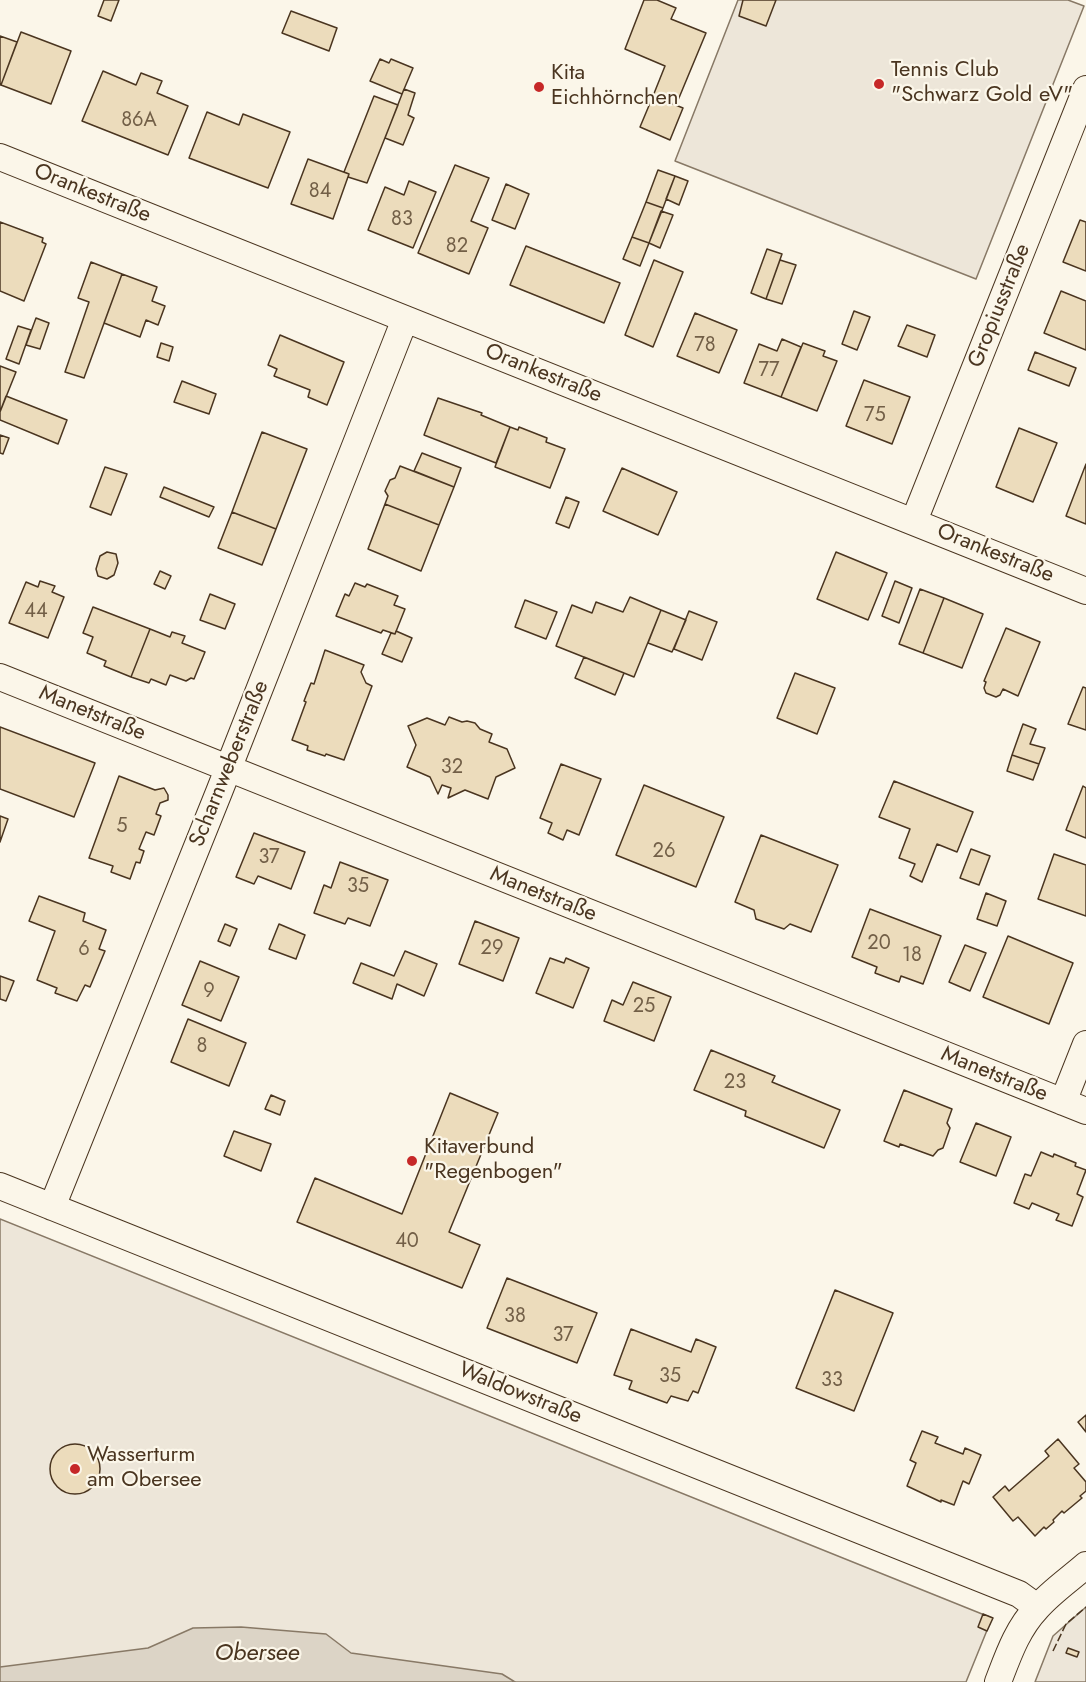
<!DOCTYPE html>
<html>
<head>
<meta charset="utf-8">
<style>
  body { margin:0 }
  canvas { display:block; background:#fbf6e9 }
</style>
</head>
<body>
<canvas width="1086" height="1682"></canvas>
<script>
const context = document.querySelector('canvas').getContext('2d');
context.lineJoin = 'round';
function fillPath(path, color) { context.fillStyle = color; context.fill(path, 'evenodd'); }
function stroke(path, color, width, dash) { context.strokeStyle = color; context.lineWidth = width; context.lineCap = dash ? 'butt' : 'round'; context.setLineDash(dash || []); context.stroke(path); }
function drawText(font, color, halo, rows, align = 'center') {
  context.font = font + ' Jost,sans-serif'; context.lineWidth = 4.5; context.setLineDash([]); context.textBaseline = 'middle'; context.strokeStyle = halo; context.fillStyle = color; for (const [text, x, y, turn = 0] of rows) {
    context.save(); context.translate(x, y); context.rotate((+turn || 0) * Math.PI / 180); context.textAlign = isNaN(turn) ? turn : align; if (halo) context.strokeText(text, 0, 0); context.fillText(text, 0, 0); context.restore();
  }
}
const green = new Path2D(`
  M738,0H1068L1084,6L976,279L675,161Z
  M0,1219L992,1618L966,1682H0Z
  M1086,1607V1682H1035L1053,1636Z`);
fillPath(green, '#ede6d9');
stroke(green, '#887966', 1.5);
const water = new Path2D(`
  M241,1627L326,1634L351,1653L502,1674L515,1682H0V1667L148,1648L193,1628Z`);
fillPath(water, '#dcd4c6');
stroke(water, '#887966', 1.5);
const building = new Path2D(`
  M104,0H119L111,21L98,16Z
  M644,0H657L676,8L671,19L706,33L676,105L653,96L665,66L625,49Z
  M743,0H776L766,26L739,16Z
  M291,11L337,28L329,51L282,33Z
  M21,32L71,51L51,104L1,85Z
  M0,36L17,42L1,85H0Z
  M380,59L389,63L391,59L413,68L402,94L370,81Z
  M103,71L136,85L141,73L162,81L157,93L188,106L168,155L82,121Z
  M404,89L415,93L408,115L414,118L403,145L385,138Z
  M374,96L398,105L367,183L348,177L349,174L344,172Z
  M653,96L683,108L670,140L640,127Z
  M207,112L239,125L243,114L290,132L268,188L189,158Z
  M308,159L349,174L333,219L291,204Z
  M455,165L489,178L471,221L488,228L469,274L418,253Z
  M658,170L675,176L663,208L646,202Z
  M675,176L688,181L679,205L666,199Z
  M409,181L436,192L413,248L368,230L385,187L404,195Z
  M506,184L529,194L515,229L492,220Z
  M646,202L663,208L649,243L632,237Z
  M661,211L673,215L660,248L649,243Z
  M1080,220L1086,222V271L1063,262Z
  M0,222L43,238L42,242L46,244L24,301L0,291Z
  M632,237L649,243L640,266L623,259Z
  M526,246L620,283L604,323L510,285Z
  M767,249L782,254L766,299L751,293Z
  M654,260L683,272L653,347L625,335Z
  M780,260L796,265L782,304L766,299Z
  M91,262L122,274L84,378L65,372L89,302L78,298Z
  M122,274L157,287L152,301L165,306L158,325L146,320L140,337L104,323Z
  M1061,291L1086,301V350L1044,333Z
  M854,311L870,317L857,350L842,344Z
  M695,313L737,330L719,373L677,356Z
  M36,318L49,323L40,349L26,345Z
  M907,325L935,335L927,357L898,346Z
  M18,326L31,330L19,364L6,359Z
  M280,335L344,362L327,405L308,397L310,390L274,376L277,369L268,365Z
  M782,339L801,347L781,397L744,383L759,344L777,351Z
  M161,343L173,347L169,361L157,357Z
  M803,343L825,351L823,356L837,361L817,411L781,397Z
  M1035,352L1076,368L1069,386L1028,370Z
  M0,366L16,372L0,412Z
  M864,380L910,397L892,444L846,426Z
  M182,381L216,394L209,414L174,402Z
  M6,396L67,420L58,444L0,420V412Z
  M438,398L482,413L481,415L510,427L496,463L424,435Z
  M510,427L518,430L519,427L547,438L546,442L565,449L550,488L495,467Z
  M1019,428L1057,443L1033,502L996,487Z
  M262,432L307,449L276,529L232,512Z
  M0,435L9,438L3,454L0,453Z
  M422,453L461,468L454,487L414,471Z
  M1086,464V524L1066,516Z
  M400,466L454,487L439,525L385,504L388,496L385,491L390,480L395,478Z
  M105,467L127,474L111,515L90,507Z
  M622,468L677,492L658,535L603,511Z
  M164,487L214,507L209,517L160,497Z
  M566,497L579,502L569,528L556,523Z
  M385,504L439,525L421,571L368,549Z
  M232,512L276,529L262,565L218,548Z
  M107,552L116,554L118,563L114,575L107,579L98,576L96,569L100,556Z
  M836,552L887,573L868,620L817,599Z
  M160,571L171,576L165,589L154,584Z
  M40,581L55,586L52,592L64,597L48,638L9,623L26,582L38,587Z
  M895,581L912,588L899,623L882,616Z
  M355,583L365,587L367,584L398,596L394,605L405,609L395,634L383,630L381,633L336,616L345,594L349,596Z
  M920,589L944,598L923,653L899,644Z
  M210,594L235,604L225,629L200,620Z
  M630,597L661,610L634,677L556,646L572,605L592,613L596,602L623,612Z
  M944,598L983,614L962,668L923,653Z
  M525,600L557,612L546,639L515,627Z
  M93,607L150,629L131,677L104,666L106,661L87,653L93,637L83,633Z
  M661,610L686,620L672,652L648,643Z
  M689,611L717,622L702,660L674,649Z
  M1006,628L1040,642L1018,696L1003,689L1000,695L996,697L986,693L984,688L986,682L984,681Z
  M150,629L170,637L172,632L185,636L182,643L205,652L194,679L191,678L186,681L170,675L166,685L151,679L149,683L131,677Z
  M396,631L412,638L402,662L382,654L391,633L395,634Z
  M325,650L364,665L361,672L366,683L372,686L344,760L326,754L325,756L307,750L308,746L292,740L306,702L304,701L311,683L314,684Z
  M584,657L624,673L615,695L575,678Z
  M795,673L835,688L817,734L777,718Z
  M1083,687L1086,688V730L1068,724Z
  M449,717L462,722L467,721L475,723L480,729L492,734L489,742L507,749L515,768L496,777L488,799L465,790L448,798L451,788L442,785L438,794L430,777L407,767L416,745L408,726L427,718L445,725Z
  M1023,724L1036,729L1030,744L1045,748L1039,764L1012,755Z
  M0,727L95,763L74,817L0,789Z
  M1012,755L1039,764L1033,780L1007,771Z
  M561,764L601,779L579,835L567,830L563,840L548,833L552,823L540,818Z
  M119,776L155,790L164,788L168,795V800L160,803L156,814L161,816L154,835L146,832L139,849L144,851L140,863L136,862L130,879L111,872L113,866L89,858Z
  M894,781L973,812L957,852L937,844L922,882L910,876L915,864L899,858L910,829L879,817Z
  M644,785L724,817L696,887L616,855Z
  M1083,786L1086,788V838L1066,830Z
  M0,816L8,819L0,842Z
  M254,833L305,852L291,889L258,876L254,884L236,877Z
  M761,835L838,865L811,932L790,924L784,929L756,919L754,910L735,902Z
  M971,849L990,856L979,885L960,878Z
  M1054,854L1086,865V916L1038,899Z
  M340,862L388,880L370,926L348,918L345,924L314,913L324,885L331,888Z
  M986,893L1006,901L997,926L977,919Z
  M39,896L85,913L83,921L106,930L99,949L105,951L90,987L85,985L77,1001L55,993L57,988L37,980L55,931L29,921Z
  M870,909L941,936L923,984L901,976L899,982L875,973L877,967L852,957Z
  M475,921L519,938L503,981L459,964Z
  M225,924L237,929L230,946L218,941Z
  M279,924L305,935L296,959L269,949Z
  M1008,936L1073,963L1049,1024L983,997Z
  M965,945L986,953L970,991L949,982Z
  M405,951L437,964L424,996L397,984L392,999L353,983L361,963L394,976Z
  M550,958L564,963L566,958L589,968L573,1008L536,993Z
  M200,961L239,977L221,1021L182,1005Z
  M0,976L14,981L6,1001L0,999Z
  M633,982L671,997L654,1041L604,1021L612,1000L623,1005Z
  M188,1019L246,1043L229,1086L171,1062Z
  M711,1050L775,1076L772,1082L840,1110L824,1148L745,1116L746,1111L694,1090Z
  M904,1090L952,1109L947,1123L950,1128L943,1148L938,1150L933,1156L900,1144L899,1147L884,1141Z
  M450,1093L498,1113L449,1232L480,1245L462,1288L297,1222L315,1178L402,1214Z
  M271,1095L285,1101L280,1115L265,1109Z
  M976,1123L1011,1137L996,1176L960,1162Z
  M234,1131L271,1144L261,1171L224,1156Z
  M1041,1152L1053,1157L1054,1154L1076,1163L1075,1166L1086,1170L1077,1194L1083,1197L1072,1226L1056,1220L1059,1214L1032,1203L1029,1209L1014,1203L1025,1174L1031,1176Z
  M507,1278L597,1313L577,1363L487,1328Z
  M835,1290L893,1313L854,1411L796,1388Z
  M631,1329L691,1352L696,1339L716,1347L698,1393L693,1391L688,1401L671,1396L667,1403L629,1389L632,1381L614,1375Z
  M1086,1415V1432L1078,1422Z
  M922,1431L938,1437L935,1443L963,1454L965,1448L981,1455L969,1484L963,1481L954,1505L941,1500V1502L907,1486L916,1463L910,1460Z
  M1058,1439L1079,1464L1074,1468L1086,1482V1491L1080,1496L1082,1498L1064,1513L1062,1511L1053,1520L1054,1522L1046,1529L1044,1527L1035,1536L1018,1517L1013,1521L993,1497L1005,1486L1009,1491L1049,1456L1045,1451Z
  M50 1469a25 25 0 1 1 50 0a25 25 0 1 1-50 0Z
  M983,1614L993,1618L987,1631L978,1627Z
  M1068,1648L1079,1652L1077,1657L1066,1653Z`);
fillPath(building, '#ecdcbc');
stroke(building, '#4a3520', 1.5);
const street = new Path2D(`
  M0,157L1086,591
  M914,521L1086,89
  M0,677L1086,1111
  M1063,1102L1086,1044
  M0,1186L1019,1594L1037,1607
  M52,1207L219,792L405,319
  M998,1682C1008,1656 1017,1629 1037,1608C1051,1592 1070,1579 1086,1565`);
stroke(street, '#4a3520', 28);
stroke(street, '#fbf6e9', 26);
stroke(new Path2D(`
  M1053,1651L1066,1624L1086,1607`), '#4a3520', 1.5, [8, 3]);
for (const [x, y, r, color] of [
  [879,84,6,"#c62828"],
  [539,87,6,"#c62828"],
  [412,1161,6,"#c62828"],
  [75,1469,6,"#c62828"]
]) { const dot = new Path2D(); dot.arc(x, y, r, 0, 2 * Math.PI); context.fillStyle = color; context.fill(dot); stroke(dot, '#fbf6e9', 2); }
drawText('20px', '#725f47', null, [
  ["86A",139,121],
  ["84",320,192],
  ["83",402,220],
  ["82",457,247],
  ["78",705,346],
  ["77",769,371],
  ["75",875,416],
  ["44",36,612],
  ["32",452,768],
  ["5",122,827],
  ["26",664,852],
  ["37",269,858],
  ["35",358,887],
  ["20",879,944],
  ["29",492,949],
  ["6",84,950],
  ["18",912,956],
  ["9",209,992],
  ["25",644,1007],
  ["8",202,1047],
  ["23",735,1083],
  ["40",407,1242],
  ["38",515,1317],
  ["37",563,1336],
  ["35",670,1377],
  ["33",832,1381]
]);
drawText('22px', '#4a3520', '#fbf6e9', [
  ["Tennis Club",891,71],
  ["\"Schwarz Gold eV\"",891,96],
  ["Kita",551,74],
  ["Eichhörnchen",551,99],
  ["Kitaverbund",424,1148],
  ["\"Regenbogen\"",424,1173],
  ["Wasserturm",87,1456],
  ["am Obersee",87,1481]
], 'left');
drawText('22px', '#4a3520', '#fbf6e9', [
  ["Orankestraße",92,194,22],
  ["Gropiusstraße",1000,306,-68],
  ["Orankestraße",543,374,22],
  ["Orankestraße",995,554,22],
  ["Manetstraße",92,714,22],
  ["Scharnweberstraße",230,764,-68],
  ["Manetstraße",543,895,22],
  ["Manetstraße",994,1075,22],
  ["Waldowstraße",520,1394,22]
]);
drawText('italic 24px', '#4a3520', '#fbf6e9', [
  ["Obersee",257,1654]
]);
</script>
</body>
</html>
